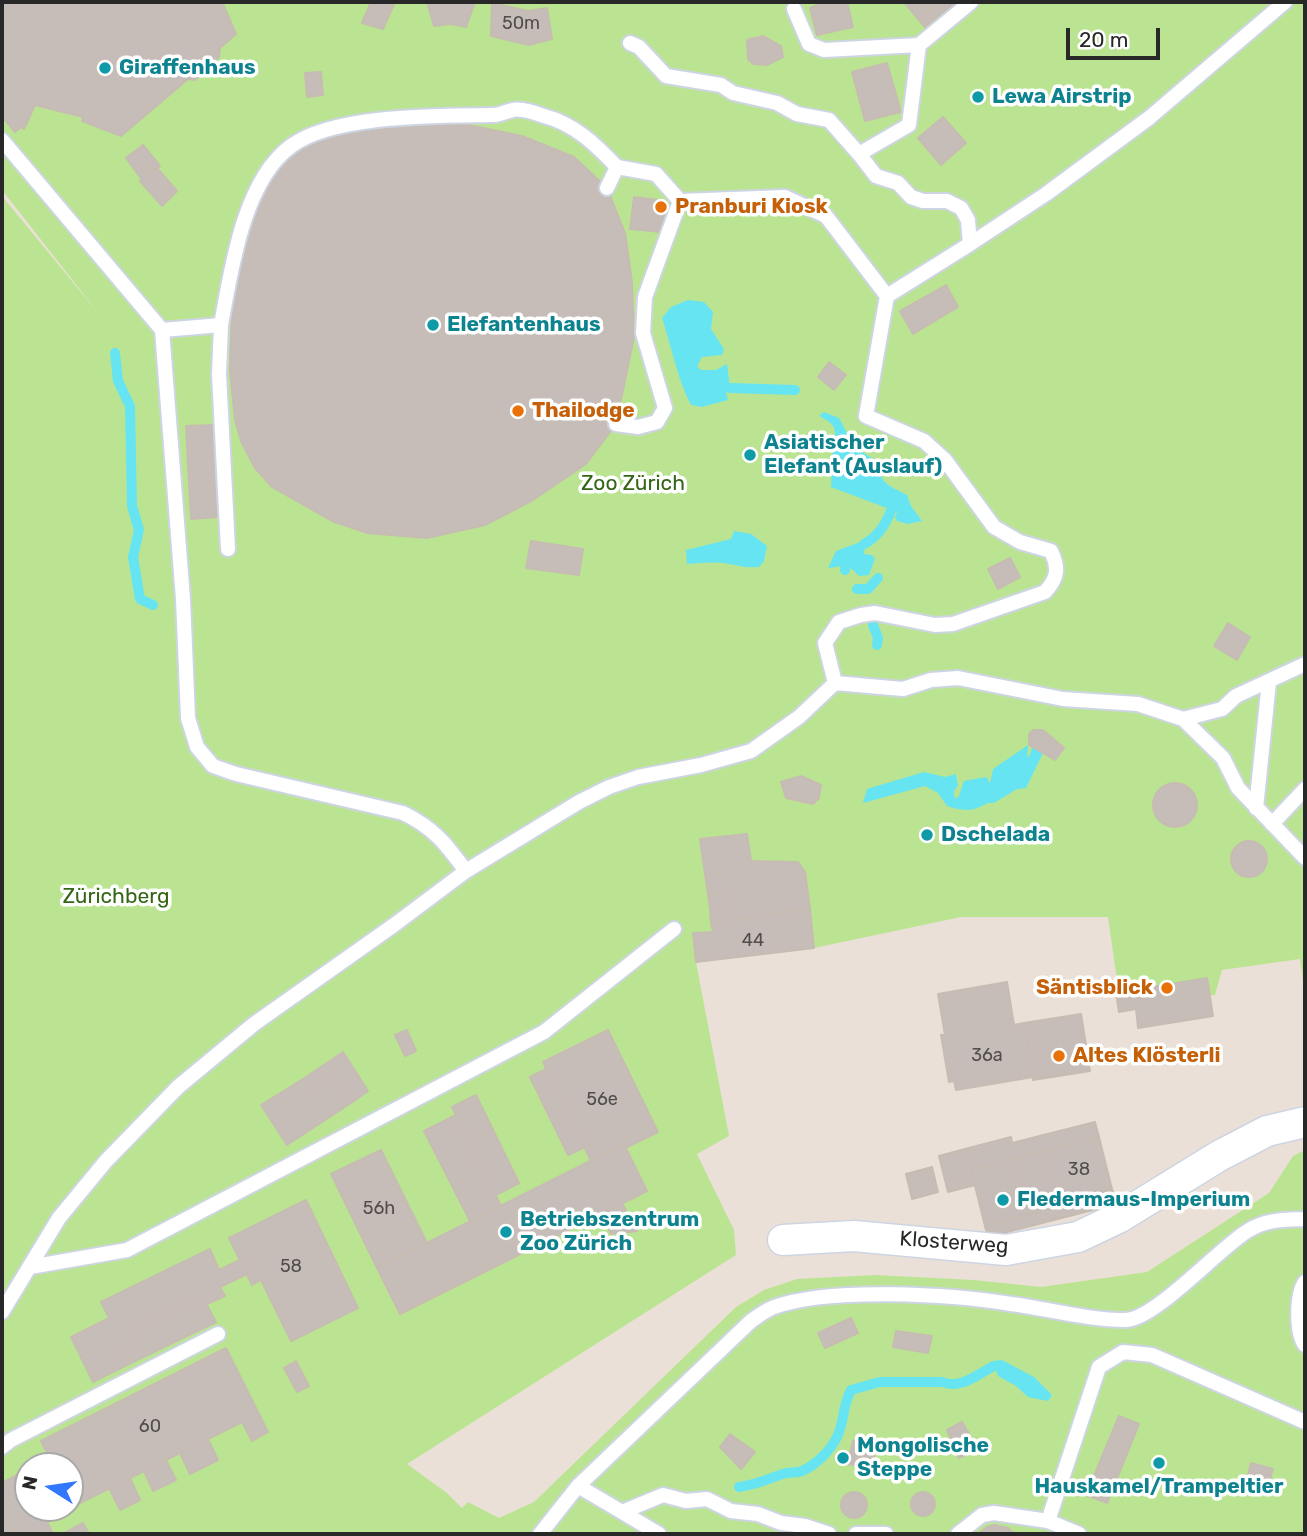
<!DOCTYPE html>
<html>
<head>
<meta charset="utf-8">
<style>
  body { margin:0 }
  #map { position:relative; width:1307px; height:1536px; overflow:hidden; background:#ebe0d8; font-family:Rubik,sans-serif }
  canvas { display:block }
  .frame { position:absolute; inset:0; border:4px solid #282828; pointer-events:none }
  .north { position:absolute; left:14px; top:1452px; width:70px; height:70px; box-sizing:border-box; background:#fff; border:2px solid #a9a9a9; border-radius:50%; rotate:282deg; font-size:19px; font-weight:700; line-height:28px; text-align:center; color:#282828 }
  .north::after { content:''; display:block; margin:auto; width:24px; height:32px; background:#3178ff; clip-path:polygon(50% 0,100% 100%,50% 72%,0 100%) }
  .scale { position:absolute; left:1066px; top:28px; width:94px; height:32px; box-sizing:border-box; border:4px solid #282828; border-top:0; padding-left:9px; font-size:21px; line-height:24px; white-space:nowrap; color:#282828; -webkit-text-stroke:5px #fff; paint-order:stroke }
</style>
</head>
<body>
<div id="map">
<canvas width="1307" height="1536"></canvas>
<div class="frame"></div>
<div class="north">N</div>
<div class="scale">20 m</div>
</div>
<script>
const context = document.querySelector('canvas').getContext('2d');
context.lineJoin = 'round';
function fillPath(path, color) { context.fillStyle = color; context.fill(path, 'evenodd'); }
function stroke(path, color, width, dash) { context.strokeStyle = color; context.lineWidth = width; context.lineCap = dash ? 'butt' : 'round'; context.setLineDash(dash || []); context.stroke(path); }
function drawText(font, color, halo, rows, align = 'center') {
  context.font = font + ' Rubik,sans-serif'; context.lineWidth = 7; context.setLineDash([]); context.textBaseline = 'middle'; context.strokeStyle = halo; context.fillStyle = color; for (const [text, x, y, turn = 0] of rows) {
    context.save(); context.translate(x, y); context.rotate((+turn || 0) * Math.PI / 180); context.textAlign = isNaN(turn) ? turn : align; if (halo) context.strokeText(text, 0, 0); context.fillText(text, 0, 0); context.restore();
  }
}
fillPath(new Path2D(`
  M2,2H1305V995L1300,959L1222,970L1215,995L1121,1008L1108,917H961L814,948L696,962L729,1136L697,1154L734,1230L736,1255L407,1464L447,1493L462,1508L468,1502L499,1518L534,1502L736,1307L764,1290L797,1279L875,1275L974,1280L1041,1287L1147,1272L1269,1193L1293,1156L1305,1150V1534H2V196L99,314L2,190ZM28,1466H70V1508H28Z`), '#bbe492');
fillPath(new Path2D(`
  M688,300L704,302L713,312L711,329L724,349L722,355L702,357L697,366L701,370H716L727,364L730,388L726,393L728,400L702,407L691,405C678,381 671,345 662,318L671,307Z
  M824,412L839,418L855,448L877,461C881,484 887,485 907,495L911,506L922,521L908,524L897,521L895,517L897,512L892,508L884,507L831,487L833,436L835,435C836,424 828,421 819,416Z
  M734,531L751,534L767,546L764,561L759,567C744,568 742,566 729,564C716,561 701,563 687,564L686,550L731,539Z
  M863,541L865,546L864,554L872,555L875,559L869,575L859,576C846,562 846,566 828,568L836,551Z
  M1028,745L1027,757L1030,755L1032,747L1043,753L1026,788L1017,789L994,803C985,802 985,806 977,808C967,812 956,809 947,806L938,793L925,786L863,803L867,789L924,772L945,777L956,774L958,786L954,791V797L958,798L964,781L986,777L990,783L993,769Z
  M1002,1360L1034,1377L1052,1395L1048,1401L1028,1397L1016,1386L998,1376L993,1361Z`), '#66e4f2');
stroke(new Path2D(`
  M115,353L118,381L130,406L132,506L139,530L133,557L140,599L153,605
  M730,388L795,390
  M864,544C878,537 887,522 892,508
  M845,570L846,565
  M857,589H868L878,578
  M873,625L878,638L877,645
  M739,1487C757,1485 769,1478 786,1473C791,1472 797,1473 802,1471C816,1465 831,1450 837,1437C845,1420 842,1407 851,1390L880,1382H942C961,1390 979,1373 994,1366`), '#66e4f2', 10);
const building = new Path2D(`
  M2,2H222L236,34L220,48L219,57L195,80L188,79L121,136L82,121L83,117L35,105L24,129L21,127L15,132L2,116Z
  M371,2H395L383,29L362,23Z
  M427,2H475L466,27L451,24L434,26Z
  M826,2H847L853,27L817,35L810,8Z
  M904,2H917L926,13L939,2H956L925,27Z
  M917,2H939L926,13Z
  M492,3L528,11L547,8L552,39L529,45L491,36Z
  M763,36L781,46L783,57L767,65L753,64L748,59L747,40Z
  M887,63L901,112L865,121L852,72Z
  M321,72L323,95L307,97L305,73Z
  M943,117L966,143L941,165L918,138Z
  M401,123L468,125L522,136L574,157L607,188L625,233L632,282L634,337L616,424L586,464L533,500L485,525L427,538L367,533L332,521L272,487L255,468L241,441L235,420L230,370L232,312L252,213L285,157L334,131Z
  M143,145L160,166L142,180L126,158Z
  M156,167L177,191L162,206L140,181Z
  M634,197L666,201L661,232L630,229Z
  M946,285L958,307L913,334L900,311Z
  M829,362L846,375L834,390L818,377Z
  M213,425L218,517L191,519L186,426Z
  M531,541L583,549L579,575L526,568Z
  M1010,558L1020,577L998,589L988,569Z
  M1228,623L1250,637L1237,660L1214,646Z
  M1033,730H1043L1064,748L1055,760L1029,745V734Z
  M801,776L821,785L819,798L813,804L786,798L781,782Z
  M1153 805a22 22 0 1 1 44 0a22 22 0 1 1-44 0Z
  M747,834L751,861L798,862L805,872L810,909L711,922L710,909L730,907L728,891L708,894L700,839Z
  M1231 859a18 18 0 1 1 36 0a18 18 0 1 1-36 0Z
  M728,891L730,907L710,909L708,894Z
  M810,909L814,948L696,962L693,933L713,932L711,922Z
  M1207,978L1213,1016L1138,1028L1136,1009L1119,1012L1116,993Z
  M1007,982L1014,1025L1024,1023L1033,1077L956,1090L954,1081L949,1082L941,1035H945L938,994Z
  M1081,1014L1090,1071L1033,1080L1024,1023Z
  M407,1030L416,1051L405,1056L395,1035Z
  M608,1030L658,1132L625,1148L624,1144L591,1161L543,1062Z
  M343,1052L368,1091L351,1103L335,1078L312,1093L303,1079Z
  M546,1069L585,1147L568,1155L530,1077Z
  M335,1078L351,1103L287,1145L261,1105L303,1079L312,1093Z
  M476,1095L519,1183L496,1195L452,1107Z
  M456,1115L501,1206L470,1221L424,1131Z
  M1095,1122L1099,1137L971,1170L965,1149L1011,1137L1012,1143Z
  M1099,1137L1112,1189L1059,1202L1046,1151Z
  M624,1144L647,1191L400,1314L377,1268Z
  M965,1149L975,1185L948,1192L939,1156Z
  M381,1150L427,1243L377,1268L331,1174Z
  M1046,1151L1060,1206L1031,1214L1017,1158Z
  M1017,1158L1031,1214L985,1226L971,1170Z
  M932,1167L938,1192L912,1199L906,1174Z
  M1112,1189L1116,1204L988,1237L985,1226L1060,1206L1059,1202Z
  M306,1200L358,1308L291,1341L261,1280L252,1285L229,1238Z
  M622,1203L637,1231L611,1234L602,1213Z
  M210,1249L219,1270L240,1260L247,1274L220,1287L225,1296L207,1304L202,1296L137,1328L143,1339L124,1348L131,1363L93,1382L71,1337L109,1318L101,1302Z
  M202,1296L216,1322L131,1363L124,1348L143,1339L137,1328Z
  M851,1318L858,1333L825,1348L818,1333Z
  M896,1331L932,1336L928,1353L893,1347Z
  M226,1348L268,1432L252,1441L242,1422L74,1506L70,1499V1466H54L41,1441Z
  M296,1361L309,1386L297,1392L284,1368Z
  M1119,1416L1139,1424L1107,1503L1086,1495Z
  M962,1422L978,1448L959,1458L947,1430Z
  M730,1434L755,1452L741,1469L720,1447Z
  M208,1439L218,1460L190,1474L180,1453Z
  M853,1441L876,1446L872,1468L847,1464Z
  M166,1460L176,1480L153,1491L144,1471Z
  M1251,1463L1273,1469L1266,1493L1245,1487Z
  M23,1472L28,1482V1508H40L53,1534H17L2,1504V1483Z
  M130,1478L140,1500L120,1510L109,1488Z
  M841 1505a13 13 0 1 1 26 0a13 13 0 1 1-26 0Z
  M911 1504a12 12 0 1 1 24 0a12 12 0 1 1-24 0Z
  M2,1504L17,1534H2Z
  M83,1523L89,1534H63Z
  M994,1525L1008,1528L1014,1534H978L987,1527Z`);
fillPath(building, '#c6bdb8');
stroke(building, '#c6bcb2', 2);
const service = new Path2D(`
  M794,9L809,44L824,50L919,45
  M630,43L639,47L666,76L721,85L733,93L777,103L797,114L829,120L859,154L909,125L919,45L971,2
  M2,140L162,330
  M859,154L876,176L898,183L911,197L923,201H947L961,208L968,220L970,244L887,296
  M607,188L617,167L656,174L680,201
  M970,244L1046,194L1149,118L1285,2
  M221,325C231,271 243,181 291,146C334,114 440,116 493,115C501,115 506,111 513,110C522,108 536,113 544,116C575,124 596,145 617,167
  M616,424L638,427L657,422L665,408L643,333L645,297L680,201L785,197L826,216L887,296L866,416L924,441L945,460L994,527L1020,542L1051,551C1059,568 1058,578 1045,592L953,624L935,625L875,613L861,615L839,622L825,643L835,683
  M228,549L219,374L221,325L162,330L183,599L188,718L197,747L213,766L236,774L403,813C434,828 446,844 466,871
  M1183,719L1223,758L1238,788L1305,858
  M1256,808L1269,682
  M1272,824L1305,789
  M30,1267L127,1250L544,1032L674,929
  M1305,1282C1296,1295 1296,1333 1305,1345
  M2,1312L59,1218L106,1161L178,1087L254,1024L394,925L466,871L579,802L609,787L638,777L701,765L751,751L799,717L835,683L903,689L931,680L958,678L1063,699L1138,704L1183,719L1222,709L1236,696L1305,664
  M2,1447L11,1440L218,1334
  M578,1486L622,1512
  M1048,1521L1099,1367L1123,1352L1152,1355L1305,1422
  M540,1534L578,1486L751,1321C758,1316 766,1310 774,1307C830,1287 951,1294 1011,1304C1049,1309 1087,1320 1126,1320C1156,1319 1221,1246 1249,1230C1267,1219 1285,1220 1305,1219
  M659,1534L622,1512L663,1495L686,1501L707,1499L731,1511L758,1514L781,1523L805,1526L829,1534
  M856,1534H886
  M958,1534L982,1515L994,1513L1048,1521L1079,1534`);
const minor = new Path2D(`
  M783,1240L854,1236L1006,1250L1078,1237L1120,1217L1219,1156L1267,1131L1305,1122`);
stroke(service, '#cdd5e2', 18);
stroke(minor, '#cdd5e2', 33);
stroke(service, '#fff', 14);
stroke(minor, '#fff', 30);
for (const [x, y, r, color] of [
  [105,68,7,"#0f9aa8"],
  [978,97,7,"#0f9aa8"],
  [661,207,7,"#e8710a"],
  [433,325,7,"#0f9aa8"],
  [518,411,7,"#e8710a"],
  [750,455,7,"#0f9aa8"],
  [927,835,7,"#0f9aa8"],
  [1167,988,7,"#e8710a"],
  [1059,1056,7,"#e8710a"],
  [1003,1200,7,"#0f9aa8"],
  [506,1232,7,"#0f9aa8"],
  [843,1458,7,"#0f9aa8"],
  [1159,1463,7,"#0f9aa8"]
]) { const dot = new Path2D(); dot.arc(x, y, r, 0, 2 * Math.PI); context.fillStyle = color; context.fill(dot); stroke(dot, '#fff', 2.5); }
drawText('18px', '#504d4c', null, [
  ["50m",521,24],
  ["44",753,941],
  ["36a",987,1056],
  ["56e",602,1100],
  ["38",1079,1170],
  ["56h",379,1209],
  ["58",291,1267],
  ["60",150,1427]
]);
drawText('bold 21px', '#0d838f', '#fff', [
  ["Giraffenhaus",119,68],
  ["Lewa Airstrip",992,97],
  ["Elefantenhaus",447,325],
  ["Asiatischer",764,443],
  ["Elefant (Auslauf)",764,467],
  ["Dschelada",941,835],
  ["Fledermaus-Imperium",1017,1200],
  ["Betriebszentrum",520,1220],
  ["Zoo Zürich",520,1244],
  ["Mongolische",857,1446],
  ["Steppe",857,1470],
  ["Hauskamel/Trampeltier",1159,1487,"center"]
], 'left');
drawText('bold 21px', '#c56008', '#fff', [
  ["Pranburi Kiosk",675,207],
  ["Thailodge",532,411],
  ["Säntisblick",1153,988,"right"],
  ["Altes Klösterli",1073,1056]
], 'left');
drawText('21px', '#346616', '#fff', [
  ["Zoo Zürich",633,484],
  ["Zürichberg",116,897]
]);
drawText('21px', '#282828', '#fff', [
  ["Klosterweg",954,1243,4]
]);
</script>
</body>
</html>
